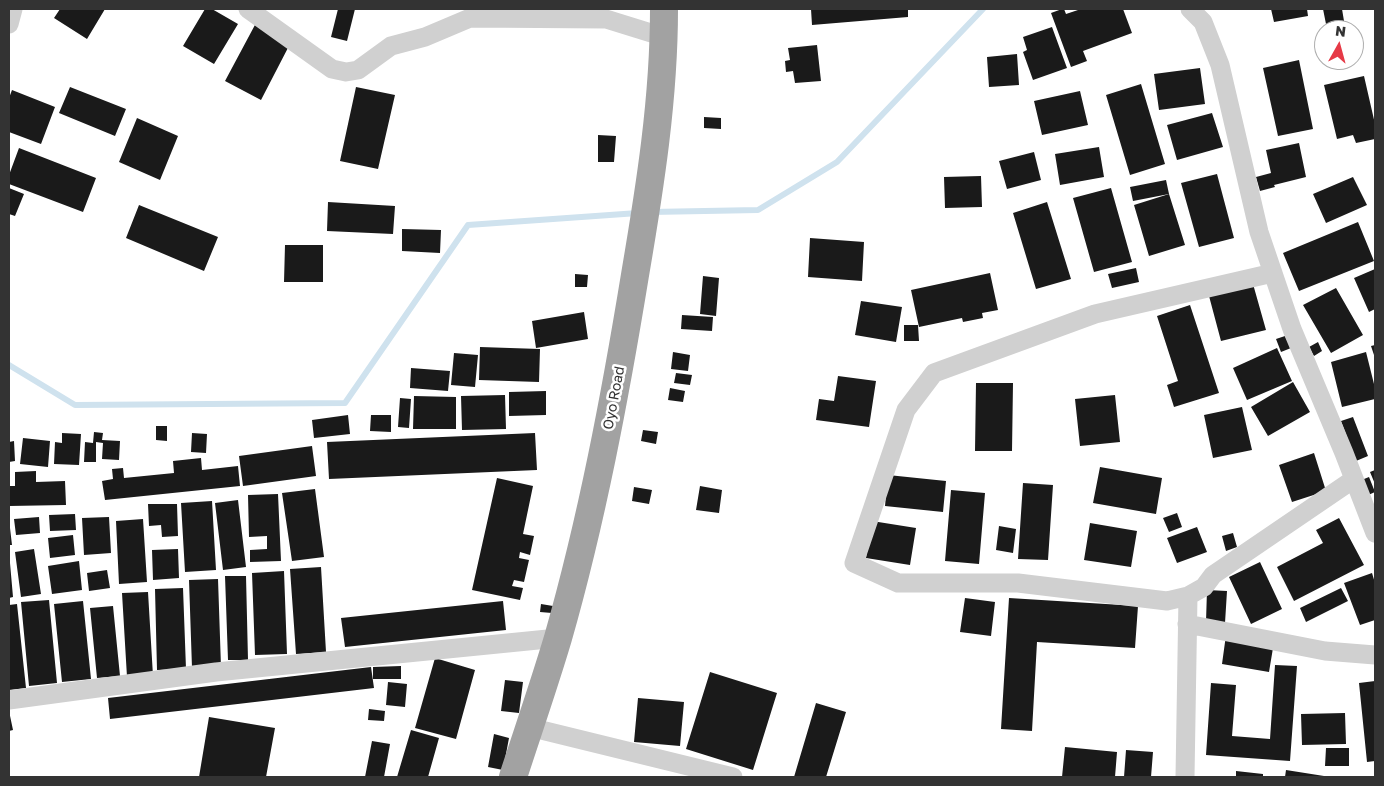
<!DOCTYPE html>
<html>
<head>
<meta charset="utf-8">
<style>
  body { margin:0 }
  #map { position:relative; width:1384px; height:786px; overflow:hidden; background:#fff; font-family:"Golos Text",sans-serif }
  canvas { display:block }
  .frame { position:absolute; inset:0; border:10px solid #333; pointer-events:none }
  .north { position:absolute; left:1314px; top:20px; width:50px; height:50px; box-sizing:border-box; background:#fff; border:1px solid #adadad; border-radius:50%; rotate:7deg; font-size:14px; font-weight:700; line-height:20px; text-align:center; color:#333 }
  .north::after { content:''; display:block; margin:auto; width:18px; height:22px; background:#e63946; clip-path:polygon(50% 0,100% 100%,50% 72%,0 100%) }
</style>
</head>
<body>
<div id="map">
<canvas width="1384" height="786"></canvas>
<div class="frame"></div>
<div class="north">N</div>
</div>
<script>
const context = document.querySelector('canvas').getContext('2d');
context.lineJoin = 'round';
function stroke(path, color, width, dash) { context.strokeStyle = color; context.lineWidth = width; context.lineCap = dash ? 'butt' : 'round'; context.setLineDash(dash || []); context.stroke(path); }
function fillPath(path, color) { context.fillStyle = color; context.fill(path, 'evenodd'); }
function drawText(font, color, halo, rows, align = 'center') {
  context.font = font + ' "Golos Text",sans-serif'; context.lineWidth = 5; context.setLineDash([]); context.textBaseline = 'middle'; context.strokeStyle = halo; context.fillStyle = color; for (const [text, x, y, turn = 0] of rows) {
    context.save(); context.translate(x, y); context.rotate((+turn || 0) * Math.PI / 180); context.textAlign = isNaN(turn) ? turn : align; if (halo) context.strokeText(text, 0, 0); context.fillText(text, 0, 0); context.restore();
  }
}
stroke(new Path2D(`
  M651,212L758,210L837,162L983,9
  M9,365L75,405L345,403L468,225L638,213`), '#cfe2ee', 6);
fillPath(new Path2D(`
  M60,9H105L87,39L54,18Z
  M205,9H212L238,24L214,64L183,46Z
  M338,9H355L347,41L331,37Z
  M811,9H908V17L812,25Z
  M1062,9H1064L1066,14L1081,9H1123L1132,33L1083,51L1087,61L1071,67L1051,13Z
  M1271,9H1307L1308,16L1274,22Z
  M1323,9H1342L1344,21L1326,24Z
  M256,23L291,42L261,100L225,81Z
  M1052,27L1067,68L1033,80L1023,52L1027,50L1023,37Z
  M817,45L821,81L795,83L793,71L786,72L785,61L790,60L788,48Z
  M1017,54L1019,85L989,87L987,57Z
  M1299,60L1313,129L1278,136L1263,68Z
  M1200,68L1205,104L1159,110L1154,74Z
  M1364,76L1375,124V139L1356,143L1353,135L1337,139L1324,85Z
  M1141,84L1165,164L1130,175L1106,95Z
  M70,87L126,109L115,136L59,113Z
  M356,87L395,95L378,169L340,161Z
  M12,90L55,107L41,144L9,132V98Z
  M1080,91L1088,125L1042,135L1034,101Z
  M1212,113L1223,147L1177,160L1167,125Z
  M704,117L721,118V129L704,128Z
  M137,118L178,136L160,180L119,162Z
  M598,135L616,136L614,162H598Z
  M1299,143L1306,177L1274,185L1275,187L1260,191L1256,177L1271,173L1266,150Z
  M1099,147L1104,177L1060,185L1055,154Z
  M19,148L96,178L83,212L9,184V175Z
  M1034,152L1041,180L1007,189L999,161Z
  M1217,174L1234,238L1199,247L1181,183Z
  M981,176L982,207L945,208L944,177Z
  M1353,177L1367,205L1326,223L1313,194Z
  M1166,180L1169,194L1133,201L1130,187Z
  M9,188L24,194L15,216L9,214Z
  M1111,188L1132,262L1094,272L1073,198Z
  M1169,194L1185,245L1149,256L1134,205Z
  M328,202L395,206L393,234L327,231Z
  M1047,202L1071,279L1036,289L1013,213Z
  M139,205L218,237L204,271L126,238Z
  M1358,222L1374,261L1299,291L1283,253Z
  M402,229L441,230L440,253L402,251Z
  M810,238L864,242L862,281L808,277Z
  M285,245H323V282H284Z
  M1136,268L1139,282L1112,288L1108,274Z
  M1375,269V309L1369,312L1354,278Z
  M990,273L998,310L982,313L983,318L963,322L962,318L919,327L911,290Z
  M575,274L588,275L587,287H575Z
  M703,276L719,278L716,316L700,314Z
  M1253,284L1266,330L1221,341L1209,296Z
  M1336,288L1363,335L1331,353L1303,305Z
  M861,301L902,307L896,342L855,335Z
  M1190,305L1219,393L1174,407L1167,385L1178,381L1157,316Z
  M584,312L588,339L536,348L532,321Z
  M682,315L713,317L712,331L681,329Z
  M904,325H918L919,341H904Z
  M1285,336L1291,348L1281,352L1276,339Z
  M1318,342L1322,351L1314,356L1309,347Z
  M1375,345V358L1371,346Z
  M480,347L540,349L539,382L479,380Z
  M1277,348L1292,381L1247,400L1233,368Z
  M673,352L690,355L688,371L671,369Z
  M1366,352L1375,388V399L1342,407L1331,362Z
  M454,353L478,355L475,387L451,385Z
  M411,368L450,371L448,391L410,388Z
  M676,373L692,375L690,385L674,383Z
  M838,376L876,381L869,427L816,420L819,399L834,401Z
  M1293,382L1310,412L1268,436L1251,407Z
  M976,383H1013L1012,451H975Z
  M670,388L685,391L683,402L668,400Z
  M546,391V415L509,416V392Z
  M505,395L506,429L462,430L461,396Z
  M1115,395L1120,442L1080,446L1075,399Z
  M414,396L456,397V429H413Z
  M400,398L411,399L409,428L398,427Z
  M1242,407L1252,450L1213,458L1204,415Z
  M348,415L350,434L314,438L312,420Z
  M371,415H391V432L370,431Z
  M1353,417L1368,456L1356,461L1341,421Z
  M156,426H167V441L156,440Z
  M643,430L658,432L656,444L641,441Z
  M94,432L103,433L102,440L120,441L119,460L102,459L103,443L96,442V462H84L85,442L93,443Z
  M62,433L81,434L79,465L54,464L55,442L62,443Z
  M192,433L207,434L206,453L191,452Z
  M535,433L537,470L329,479L327,442Z
  M23,438L50,441L48,467L20,464Z
  M14,441L15,461L9,462V442Z
  M312,446L316,476L243,486L239,456Z
  M1314,453L1326,491L1292,502L1279,465Z
  M201,458L202,470L238,466L240,486L105,500L102,481L113,479L112,469L123,468L124,478L174,473L173,461Z
  M1100,467L1162,478L1156,514L1093,503Z
  M1375,470V484L1370,472Z
  M36,471V482L65,481L66,505L9,506V486H15V472Z
  M888,475L946,481L943,512L885,506Z
  M1369,477L1375,492L1366,496L1359,481Z
  M497,478L533,486L523,534L534,536L530,555L520,552L519,558L529,560L524,582L514,580L512,586L523,588L520,600L472,590Z
  M1023,483L1053,485L1048,560L1018,559Z
  M700,486L722,490L719,513L696,510Z
  M634,487L652,490L649,504L632,501Z
  M315,489L324,557L292,561L282,493Z
  M951,490L985,493L979,564L945,561Z
  M278,494L281,561L250,562V550L267,549V536L249,537L248,495Z
  M238,500L246,567L223,570L215,503Z
  M212,501L216,570L185,572L181,503Z
  M148,504H177L178,536L162,537L161,525L149,526Z
  M1177,513L1182,527L1169,532L1163,518Z
  M75,514L76,530L50,531L49,515Z
  M39,517L40,533L16,535L14,519Z
  M109,517L111,553L84,555L82,518Z
  M1339,518L1364,565L1294,601L1277,567L1323,543L1316,530Z
  M143,519L147,582L119,584L116,521Z
  M872,521L916,528L910,565L866,558Z
  M1090,523L1137,531L1131,567L1084,560Z
  M999,526L1016,529L1013,553L996,550Z
  M1197,527L1207,552L1177,563L1167,538Z
  M9,528H10L12,545H9Z
  M1233,533L1237,547L1226,551L1222,536Z
  M73,535L75,555L50,558L48,538Z
  M34,549L41,594L21,597L15,552Z
  M178,549L179,578L153,580L152,550Z
  M79,561L82,590L52,594L48,566Z
  M1260,562L1282,609L1251,624L1229,577Z
  M9,563H10L13,597L9,598Z
  M321,567L326,652L296,654L290,569Z
  M107,570L110,588L89,591L87,573Z
  M284,571L287,654L255,655L252,573Z
  M1372,573L1375,583V620L1360,625L1344,583Z
  M225,576H246L248,660H228Z
  M218,579L221,667L192,668L189,580Z
  M183,588L186,669L157,670L155,589Z
  M1341,588L1348,601L1306,622L1300,608Z
  M1207,590L1227,591L1225,623L1206,622Z
  M148,592L153,676L127,677L122,593Z
  M965,598L995,602L991,636L960,632Z
  M1009,598L1138,606L1135,648L1037,642L1032,731L1001,729Z
  M49,600L57,683L29,686L21,602Z
  M83,601L91,679L62,682L54,604Z
  M503,601L506,630L345,647L341,618Z
  M17,604L26,688L9,690V605Z
  M541,604L553,606L552,613L540,612Z
  M113,606L120,676L97,678L90,608Z
  M1226,635L1274,642L1269,672L1222,664Z
  M435,658L475,670L456,739L415,728Z
  M1275,665L1297,666L1290,761L1206,755L1211,683L1236,685L1232,736L1270,739Z
  M401,666V679H373V667Z
  M371,667L374,688L110,719L108,698Z
  M710,672L777,693L753,770L686,749Z
  M505,680L523,682L519,713L501,711Z
  M1375,681V761L1367,762L1359,683Z
  M388,682L407,684L405,707L386,705Z
  M638,698L684,702L680,746L634,742Z
  M816,703L846,712L826,777H794Z
  M369,709L385,711L384,721L368,720Z
  M9,711L13,730L9,731Z
  M1345,713L1346,744L1302,745L1301,714Z
  M209,717L275,728L266,777H199Z
  M411,730L439,738L428,777H397Z
  M494,734L509,738L503,770L488,767Z
  M372,741L390,744L384,777H365Z
  M1065,747L1117,752L1115,777H1062Z
  M1326,748H1349V766H1325Z
  M1126,750L1153,752L1151,777H1124Z
  M1286,770L1324,776V777H1285Z
  M1236,771L1263,774V777H1236Z`), '#1a1a1a');
stroke(new Path2D(`
  M248,9L332,69L346,72L358,70L391,46L425,37L470,18L606,19L664,37
  M1190,9L1203,22L1220,65L1259,232L1292,329L1344,453L1375,533
  M9,24L13,9
  M1188,596L1167,601L1018,583H898L854,563L906,410L934,373L1095,314L1273,273
  M1187,624L1325,651L1375,655
  M9,700L216,672L558,638
  M529,727L733,777
  M1185,777L1188,596L1204,587L1213,575L1354,479`), '#d0d0d0', 19);
stroke(new Path2D(`
  M513,777C528,731 544,685 558,638C592,519 615,397 635,275C650,187 664,99 664,9`), '#a2a2a2', 28);
drawText('14px', '#333', '#fff', [
  ["Oyo Road",614,398,-79]
]);
</script>
</body>
</html>
